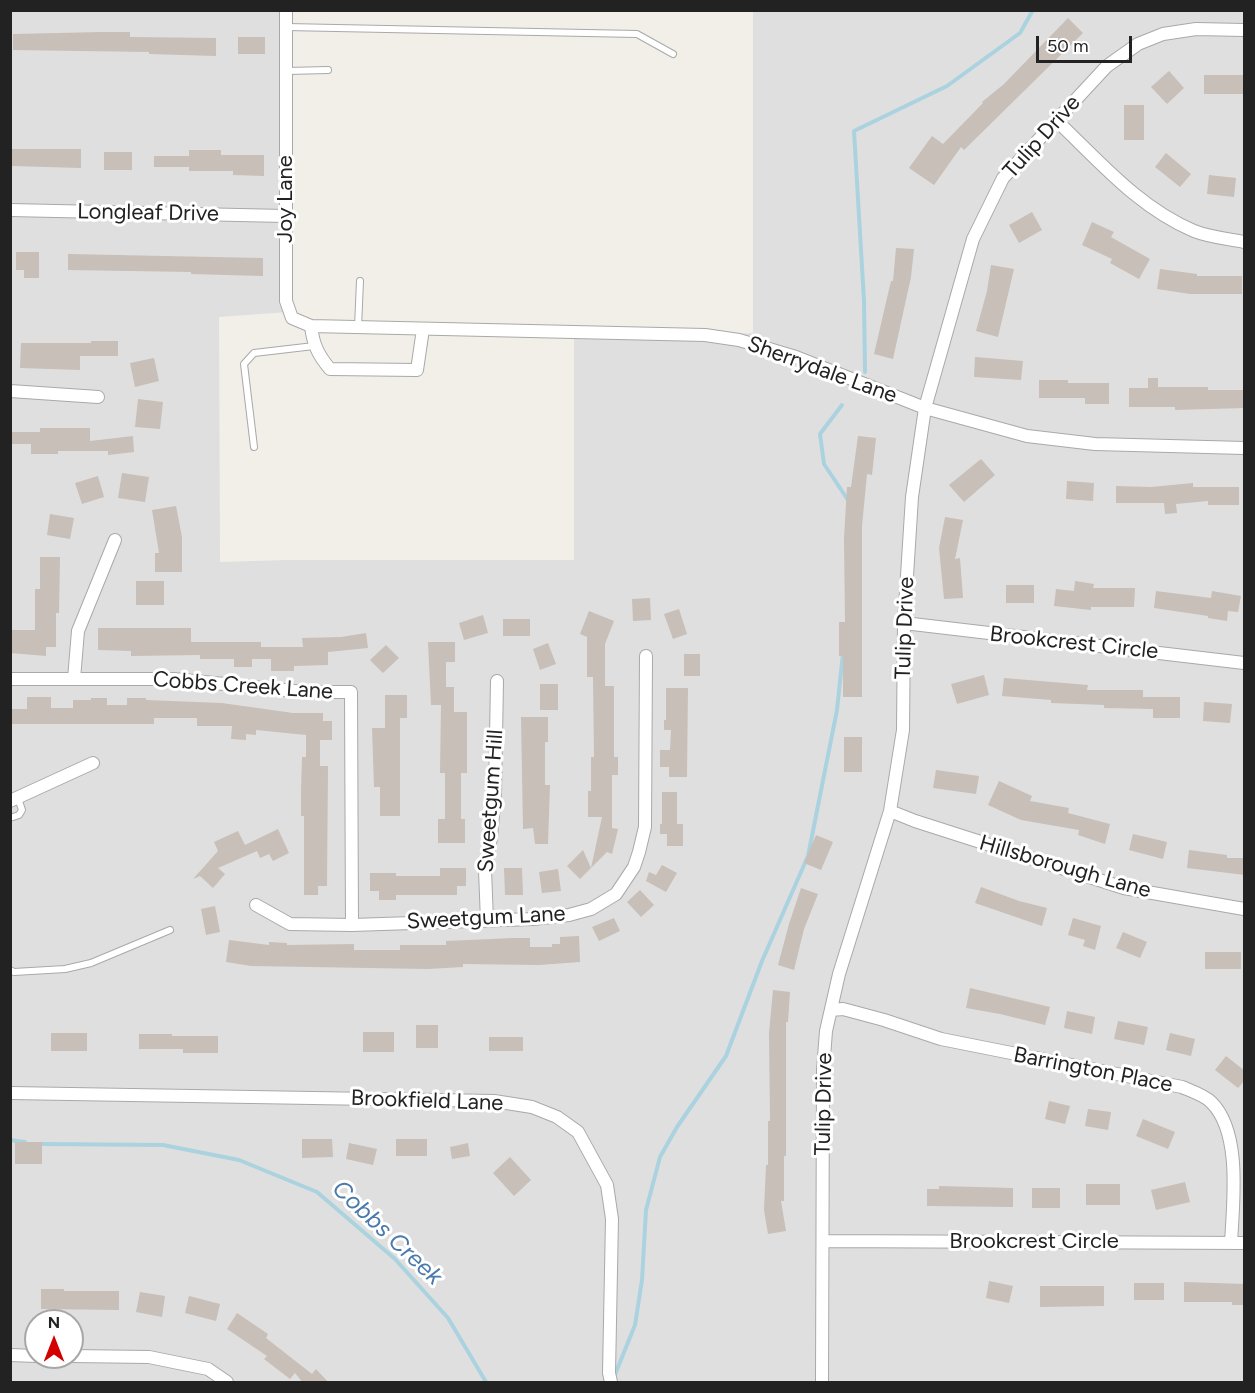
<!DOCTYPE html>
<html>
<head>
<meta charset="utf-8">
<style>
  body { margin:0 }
  #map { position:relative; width:1255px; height:1393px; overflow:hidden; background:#f2efe9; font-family:Figtree,sans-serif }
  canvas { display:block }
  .frame { position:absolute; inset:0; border:12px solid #222; pointer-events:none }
  .north { position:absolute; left:24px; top:1309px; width:60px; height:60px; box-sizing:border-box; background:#fff; border:2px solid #a7a7a7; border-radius:50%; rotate:0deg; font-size:16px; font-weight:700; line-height:24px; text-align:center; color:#222 }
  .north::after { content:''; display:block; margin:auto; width:21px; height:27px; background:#d40000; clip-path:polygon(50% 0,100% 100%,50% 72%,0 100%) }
  .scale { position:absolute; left:1036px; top:36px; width:96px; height:27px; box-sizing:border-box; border:3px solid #222; border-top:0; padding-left:8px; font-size:18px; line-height:21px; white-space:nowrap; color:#222; -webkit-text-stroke:4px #fff; paint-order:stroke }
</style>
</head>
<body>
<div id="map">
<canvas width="1255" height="1393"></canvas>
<div class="frame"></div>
<div class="north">N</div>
<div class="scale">50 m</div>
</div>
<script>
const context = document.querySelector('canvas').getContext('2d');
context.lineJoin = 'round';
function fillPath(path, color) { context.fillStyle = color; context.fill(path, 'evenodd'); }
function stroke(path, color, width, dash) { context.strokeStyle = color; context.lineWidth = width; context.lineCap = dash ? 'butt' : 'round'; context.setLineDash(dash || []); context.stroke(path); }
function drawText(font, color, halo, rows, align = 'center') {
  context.font = font + ' Figtree,sans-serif'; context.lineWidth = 6; context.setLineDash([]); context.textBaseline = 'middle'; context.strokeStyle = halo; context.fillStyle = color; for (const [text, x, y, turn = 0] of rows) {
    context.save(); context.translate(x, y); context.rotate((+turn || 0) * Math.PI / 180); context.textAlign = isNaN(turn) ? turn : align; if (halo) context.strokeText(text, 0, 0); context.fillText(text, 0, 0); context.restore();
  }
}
fillPath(new Path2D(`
  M10,11H291L288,312L219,317L220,562L286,560H574V339L753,333V11H1244V1382H11ZM36,1321H72V1357H36Z`), '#e0dfdf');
stroke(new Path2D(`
  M865,372L864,301L854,131L947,86L1020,33L1033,10
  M842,405L820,434L824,464L848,500
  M10,1140L25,1142
  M38,1144L163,1145L239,1160L317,1192L395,1259L448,1318L486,1382
  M614,1377L635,1325L642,1280L646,1210L660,1157L677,1127L726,1056L762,961L808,856L837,710L843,653`), '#aad3df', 4);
fillPath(new Path2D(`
  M1068,18L1083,33L964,150L961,147L934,185L909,168L932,136L943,144L983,103L982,102L1004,84Z
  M101,32H130V37L216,38V56L149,54V52L13,50V34Z
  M238,37H265V54H238Z
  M1169,71L1184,88L1167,104L1151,87Z
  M1204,75H1245V94H1204Z
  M1124,105H1144V140H1124Z
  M12,149H81V168L12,166Z
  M189,150H221V155H264V176L233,175V171H189V167H154V156H189Z
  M104,152H132V170H104Z
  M1166,153L1191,174L1180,187L1155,167Z
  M1209,175L1236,178L1234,197L1207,194Z
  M1032,212L1042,230L1019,243L1009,225Z
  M1092,222L1114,232L1111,237L1150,259L1139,279L1110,263L1112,259L1082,245Z
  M896,248L914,249L911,277L893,359L874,354L891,281H893Z
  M16,252H39V278H24V270H16Z
  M68,254L263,258V276L191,274V272L68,270Z
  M991,265L1014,269L998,337L976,331L987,291Z
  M1160,269L1197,274V276H1242V294H1190L1157,289Z
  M91,341H118V356H80V370L20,368L21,343H91Z
  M975,357L1023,361L1021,380L974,377Z
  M154,358L159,381L135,387L130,363Z
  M1148,378H1158V387H1208V390H1245V408L1175,410V407H1129V388H1148Z
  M1039,380H1068V383H1109V404H1085V398H1039Z
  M138,399L163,402L160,429L135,427Z
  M40,428H90V441L133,436L134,452L108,455V451H58V454H31V444H10V432H40Z
  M858,436L876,438L872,475L867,474L862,526V697H843V656H839V622H845L844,538L847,487H851Z
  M981,459L995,475L964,502L949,485Z
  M122,473L149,477L145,502L118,498Z
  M98,476L104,497L82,504L75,483Z
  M1067,481L1094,483L1093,501L1066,499Z
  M1193,483V487H1239V505H1208V501L1176,504L1177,513L1165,514L1164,503H1116V486L1151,487Z
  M176,506L182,537V572H155V553H159L152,510Z
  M50,514L74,518L70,539L47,535Z
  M945,517L963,520L955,559L960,558L963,598L944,599L939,548Z
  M40,557H60L59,613H56V647H46V656L10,653V630H35V589H40Z
  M136,581H164V605H136Z
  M1075,581L1094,584L1093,588H1135L1134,607H1091V610L1054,606L1056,589L1074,591Z
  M1006,585H1034V603H1006Z
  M1156,591L1211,598L1212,591L1241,596L1238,612L1228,611L1227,621L1208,618V616L1154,608Z
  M650,598L651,620L633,621L632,599Z
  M679,609L687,634L673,639L664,614Z
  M589,611L614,621L605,644V686H614V757H618V775H612V828L618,829L612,854L607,852L580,879L567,866L583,850L591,868L602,817H588V791H591V757H594L593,677H587V637L580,634Z
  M483,615L488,633L464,640L459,623Z
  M503,619H530V636H503Z
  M98,628H191V642H261V647H303L302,638L341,637L366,633L368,648L328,652V665L294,666V671H271V659H252V667H234V659H200V655L131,656V651L98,650Z
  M428,642H455V662H446V687H454V712H467V773H461V819H465V843H438V819H445V773H440L441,705H431Z
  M548,643L556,664L540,670L533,649Z
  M386,645L399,658L383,673L370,660Z
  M684,654H700V676H684Z
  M984,675L989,695L957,704L951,684Z
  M1004,678L1088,685L1087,690H1143V697H1180V718H1153V709L1104,708V705L1051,703V700L1002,696Z
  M540,684H558V710H540Z
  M666,688H688L687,777H669V767H660V750H670L671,730H664V720H666Z
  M385,695H407V718H400V816H380V787H374L372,728H385Z
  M27,697H51V708H73V700H91V698H107V705H127V698H146V700L222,703L293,713H323V721H332V740H320V766H328L327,886H318V895H304V816H301V791L302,757H306V735L256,730V735L246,734V740L231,739L232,726H197V718H154V724H10V709H27Z
  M1204,702L1232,704L1230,723L1203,721Z
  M521,717H548V742H545V785H550L548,844H535L533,828L523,829Z
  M844,737H862V772H844Z
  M936,770L979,776L976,794L933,788Z
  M999,781L1032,796L1030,801L1069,808L1068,813L1110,824L1105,844L1078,835L1079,830L1021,820L988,805Z
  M662,792H677V824H683V846H667V834H660V824H662Z
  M278,829L289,853L273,861L269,854L260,858L257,851L218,868L225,874L213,888L200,876L193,879L218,851L214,842L238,831L245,845Z
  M1133,834L1167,842L1163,859L1129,850Z
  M816,835L833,842L821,870L804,863Z
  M1189,850L1227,855V858H1245V875L1187,868Z
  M662,865L677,873L666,892L646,881L649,872L656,875Z
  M440,868H466V886H457V895H396V900H379V891H370V873H396V876H440Z
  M504,868H522L523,895H505Z
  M558,869L561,891L542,893L539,872Z
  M981,887L1019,901L1047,908L1042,926L975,903Z
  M801,888L818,894L804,929L794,970L778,965L789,924Z
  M640,890L654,905L641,917L627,902Z
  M215,906L220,932L206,935L201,909Z
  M614,918L620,931L599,941L592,927Z
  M1073,918L1101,926L1095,950L1083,946L1085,940L1068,935Z
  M1123,932L1147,942L1140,958L1116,948Z
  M579,936L580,962L539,965L463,964V967L428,969L251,966L226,962L229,940L269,945V942L287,943V945L354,944V950H400V945H446V941L513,938H530V947H552V944H560V937Z
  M1205,952H1241V969H1205Z
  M970,988L1050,1007L1045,1025L1000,1014L966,1008Z
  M773,990L790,992L788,1022H786V1156H784V1201H781L786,1231L768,1234L764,1210L766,1165H768V1121H770L769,1033Z
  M1067,1011L1095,1017L1092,1034L1064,1028Z
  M1118,1021L1148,1027L1144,1045L1114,1039Z
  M416,1025H438V1048H416Z
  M363,1032H394V1052H363Z
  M51,1033H87V1051H51Z
  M1170,1033L1195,1039L1191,1056L1166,1050Z
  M139,1034H172V1036H218V1053H183V1049H139Z
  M489,1037H523V1051H489Z
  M1226,1056L1245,1071V1080L1238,1088L1215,1070Z
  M1049,1101L1070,1106L1065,1124L1045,1119Z
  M1088,1109L1111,1112L1108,1130L1085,1126Z
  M1143,1119L1175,1132L1168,1149L1136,1136Z
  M302,1139H332L333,1157L302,1158Z
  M396,1139H427V1156H396Z
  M15,1142H42V1164H15Z
  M349,1143L377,1149L373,1165L346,1159Z
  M468,1143L470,1156L452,1159L450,1147Z
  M510,1157L531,1180L514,1196L493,1173Z
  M1185,1182L1190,1202L1156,1210L1151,1190Z
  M1086,1184H1120V1205H1086Z
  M939,1186L1013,1188V1207L927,1206V1189H939Z
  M1032,1188H1060V1208H1032Z
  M989,1281L1013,1286L1009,1303L986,1298Z
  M1184,1282L1245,1284V1305H1232V1302H1184Z
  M1134,1283H1164V1300H1134Z
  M1040,1286H1104V1306L1040,1307Z
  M41,1289H64V1291H119V1310L41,1309Z
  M140,1292L165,1296L162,1317L136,1312Z
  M189,1296L220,1304L216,1321L185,1313Z
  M237,1313L268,1334L266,1338L312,1374L316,1369L329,1383H303L295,1373L290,1379L264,1359L267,1356L227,1329Z`), '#c7bfb8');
const service = new Path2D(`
  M286,27L637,34L673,54
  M287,71L328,70
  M358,327L360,281
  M254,447L244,364L254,353L314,346
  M10,818L19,815L22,810L18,798
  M10,970L14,972L65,969L91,963L170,930`);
const minor = new Path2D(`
  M286,10V301L292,318L311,326L705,335L739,340L796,357L925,408L1027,436L1095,444L1244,448
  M1057,121C1099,161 1139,208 1194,231C1209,237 1229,239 1244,242
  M10,210L285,216
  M311,326C313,344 318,355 330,369L417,370L423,329
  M10,391L98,397
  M904,623L1244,663
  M10,679H174L304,692H351L352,925
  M74,679L78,631L115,540
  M10,801L93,763
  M890,811L915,821L1124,888L1244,909
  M256,905L290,924L352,925L533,919L569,915L591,909L616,894L634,867L639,852L645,827L646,656
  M487,921L485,870L491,838L495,793L497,681
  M831,1010L843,1009L884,1020L941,1039L1182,1087C1191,1091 1204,1095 1211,1102C1242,1132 1233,1203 1231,1243
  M10,1093L494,1101L532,1107L557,1117L578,1132L607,1185L612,1219L609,1373L611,1382
  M823,1241L1244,1243
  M10,1355L36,1356
  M72,1356L149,1357L208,1369L227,1382
  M822,1382L823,1070L826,1031L839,974L890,811L903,730L904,623L912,497L925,408L973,239L1003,178L1107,66L1138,44L1163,34L1196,29L1244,30`);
stroke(service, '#a9a9a9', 8);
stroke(minor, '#a9a9a9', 14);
stroke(service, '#fff', 6);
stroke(minor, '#fff', 12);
drawText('22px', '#222', '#fff', [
  ["Tulip Drive",1042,137,-48],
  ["Joy Lane",286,199,-90],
  ["Longleaf Drive",148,213,1],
  ["Sherrydale Lane",822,370,20],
  ["Tulip Drive",905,628,-88],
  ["Brookcrest Circle",1074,643,6],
  ["Cobbs Creek Lane",243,686,4],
  ["Sweetgum Hill",491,801,-86],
  ["Hillsborough Lane",1065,867,16],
  ["Sweetgum Lane",486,918,-3],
  ["Barrington Place",1093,1070,11],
  ["Brookfield Lane",427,1101,2],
  ["Tulip Drive",824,1104,-89],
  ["Brookcrest Circle",1034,1242]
]);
drawText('italic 24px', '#4a7aab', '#fff', [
  ["Cobbs Creek",387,1233,43]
]);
</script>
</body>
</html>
